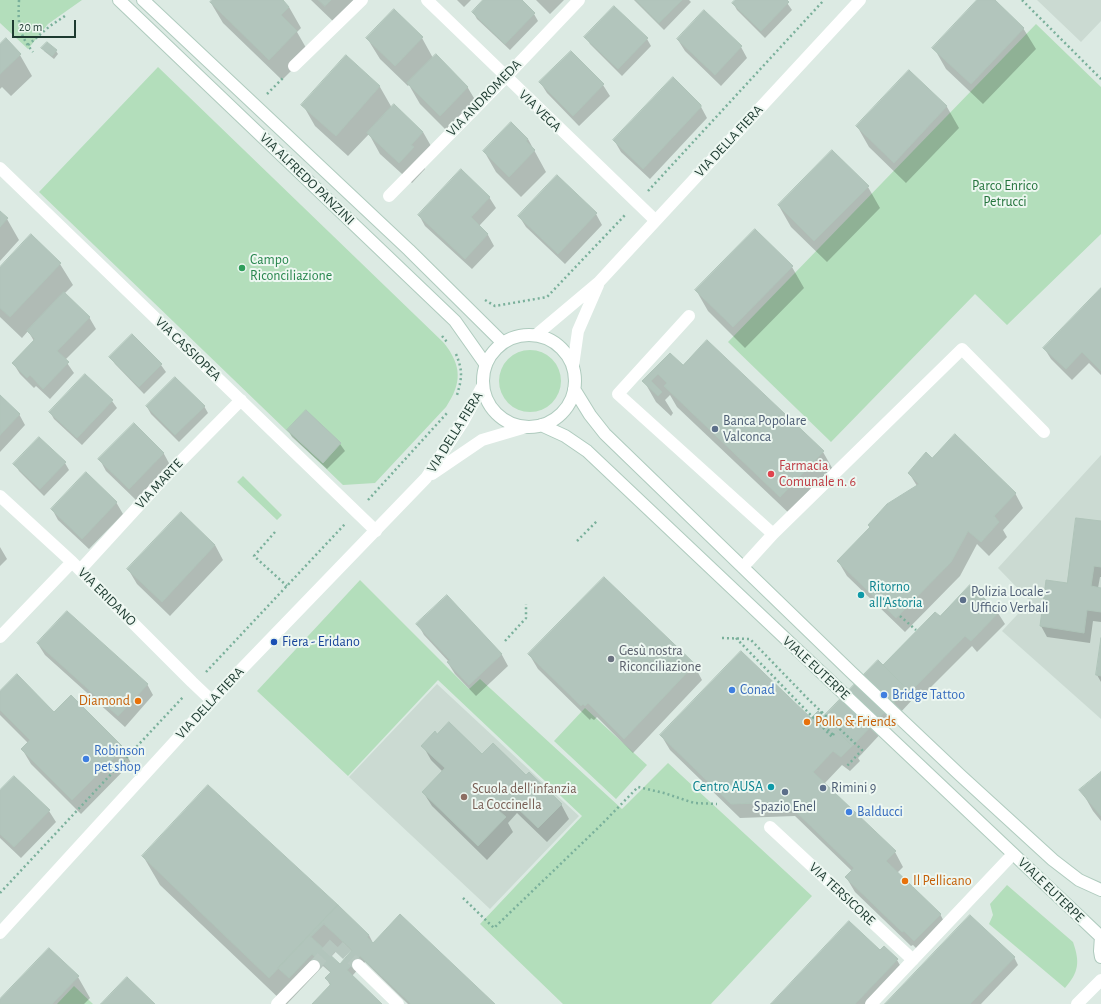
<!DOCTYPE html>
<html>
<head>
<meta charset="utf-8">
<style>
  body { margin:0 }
  #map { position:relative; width:1101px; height:1004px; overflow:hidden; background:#dceae3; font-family:"Alegreya Sans",sans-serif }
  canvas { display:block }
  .scale { position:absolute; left:12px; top:20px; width:64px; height:18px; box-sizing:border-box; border:2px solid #1d3a30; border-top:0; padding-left:5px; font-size:12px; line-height:14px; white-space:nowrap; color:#1d3a30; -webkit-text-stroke:3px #edf7f1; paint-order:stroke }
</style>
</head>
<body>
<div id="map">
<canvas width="1101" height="1004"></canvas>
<div class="scale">20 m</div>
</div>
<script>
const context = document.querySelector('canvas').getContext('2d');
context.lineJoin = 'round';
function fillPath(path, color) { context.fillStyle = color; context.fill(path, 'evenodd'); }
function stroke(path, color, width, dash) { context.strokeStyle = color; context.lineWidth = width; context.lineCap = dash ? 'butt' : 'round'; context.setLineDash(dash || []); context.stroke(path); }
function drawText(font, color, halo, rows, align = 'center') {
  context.font = font + ' "Alegreya Sans",sans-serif'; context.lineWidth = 4; context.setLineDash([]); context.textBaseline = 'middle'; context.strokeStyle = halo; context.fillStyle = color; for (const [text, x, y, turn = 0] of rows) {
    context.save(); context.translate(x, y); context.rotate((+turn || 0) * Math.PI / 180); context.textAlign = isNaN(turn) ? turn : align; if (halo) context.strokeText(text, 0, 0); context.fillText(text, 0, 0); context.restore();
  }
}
fillPath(new Path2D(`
  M1037,0H1101V21L1081,42Z
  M1101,455V719L1002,631L1030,601L998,568Z
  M437,684L579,816L490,909L349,777Z`), '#cbdad2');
fillPath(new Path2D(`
  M0,0H82L48,24L28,49L0,23Z
  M1036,24L1101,87V234L1007,325L975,294L831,442L728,342Z
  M158,67L444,343C462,366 462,383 446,407L375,483L343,485L39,192Z
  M499 381a31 31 0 1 1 62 0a31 31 0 1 1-62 0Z
  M243,476L282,515L277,520L237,482Z
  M360,580L469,689L480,679L622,809L668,763L812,896L711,1004H563L480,924L582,816L438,680L348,776L257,691Z
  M585,708L647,765L616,799L554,741Z
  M1007,885L1073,942C1080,962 1079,972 1065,988L989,924L993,915L990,904Z
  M74,986L93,1004H57Z`), '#b3debb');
fillPath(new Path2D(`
  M214,0H281L289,7L301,28L297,32L309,53L282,80L223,23L211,3Z
  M311,0H363L338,26Z
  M457,0H471L464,7Z
  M485,0H520L534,14L538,21L510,50L477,19L473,12Z
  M536,0H564L550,14Z
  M634,0H689L691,2L664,30Z
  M736,0H785L792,10L765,38L737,10L733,3Z
  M979,0H994L1023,28L1036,49L983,104L946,69L934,48Z
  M586,37L647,39L651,46L622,76L590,44Z
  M367,38H422L433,58L436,55L468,88L480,108L452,136L420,104L409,85L408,86L380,59Z
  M678,40L741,47L747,58L721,86L685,51Z
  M0,45L20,55L32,76L11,96L2,87L0,89Z
  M43,48L56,51L58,54L54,59L44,51Z
  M571,52L603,85L610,96L579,126L547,93L540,82Z
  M346,57L380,87L392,108L423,132L435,153L423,165L425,169L412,183L380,154L369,134L348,156L315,126L303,105Z
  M909,71L947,107L959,128L906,183L869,147L857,126Z
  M700,105L707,118L650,179L621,152L614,140Z
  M528,139L546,172L521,197L496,172L484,151Z
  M868,187L880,208L827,262L791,227L779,206Z
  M489,197L496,208L479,226L488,235L494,246L472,269L425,226L419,215Z
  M0,213L7,219L19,240L0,261Z
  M596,214L602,225L565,264L526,227L519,216Z
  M31,236L60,264L73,285L64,294L89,317L96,329L65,360L74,373L50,399L36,386L34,388L20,374L13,363L34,341L28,331L22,338L0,317V268Z
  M792,267L804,288L745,348L708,311L696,290Z
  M1101,289V375L1089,363L1072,380L1051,359L1044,348Z
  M132,336L161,365L166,372L144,394L115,364L110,357Z
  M670,354L683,367L823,452L835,473L793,517L677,407L670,395L665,400L673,413L671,416L656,402L644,381Z
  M85,375L112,401L117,408L82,445L54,419L50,412Z
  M0,396L19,414L25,425L0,452Z
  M204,406L208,413L179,442L151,414L147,407Z
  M306,411L340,444L345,451L327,469L292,437L288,430Z
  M134,425L164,454L170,465L136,500L106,471L100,460Z
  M932,459L1015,493L1023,508L1003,530L1007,537L989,556L977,544L960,576L905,632L847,576L838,561L917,486L909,473Z
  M65,463L69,470L44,496L19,471L15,464Z
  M116,502L123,514L89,549L58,520L52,509Z
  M1101,522V577H1100L1098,588L1101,589V622L1093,621L1090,643L1047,637L1041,626L1047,582L1068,584Z
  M215,545L223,560L170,616L137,584L128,569Z
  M0,547L7,559L0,566Z
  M447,597L502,655L508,666L476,696L455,674L448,663L449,662L424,635L418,624Z
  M998,613L1005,624L977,652L972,646L916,702L913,699L858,758L860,761L850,771L842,765L824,784L895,852L903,867L897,873L940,914L948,929L923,955L913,945L911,946L855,892L846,877L852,871L795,816L740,818L670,750L661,735L811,720L826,721L883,666L940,618Z
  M38,644L147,684L153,695L125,727L45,655Z
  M1101,645V682L1097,675Z
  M529,654L694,665L702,680L633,753L597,717L594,720L591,718L590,720L538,669Z
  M0,692L54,713L123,748L131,763L81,814L31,764L22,749L28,743L0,715Z
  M423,746L482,756L526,776L561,804L569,819L547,842L517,813L508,823L513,832L487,860L432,806L423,792L443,772L431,760Z
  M1101,773V821L1093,811L1081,790Z
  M0,792L49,811L56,822L21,858L0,838Z
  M143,856L369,935L373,943L494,1004H408L365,962L352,976L381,1004H314L330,985L326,978L331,973L323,966L287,1004H285L160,885ZM343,944L352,952L340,965L331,957Z
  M880,952L897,960L901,967L866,1004H772Z
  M1014,957L1018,965L981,1004H887Z
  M78,977L90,998L84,1004H0V1000Z`), '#0003');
const building = new Path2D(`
  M212,0H283L289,7L281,15L297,31L269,60L210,2Z
  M319,0H331L325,6Z
  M483,0H522L535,13L505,44L472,12Z
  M636,0H682L659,23Z
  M735,0H787L789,2L761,31L732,3Z
  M977,0H995L1024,28L971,84L932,48Z
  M614,6L648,38L618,69L584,37Z
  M394,9L423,37L395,66L366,38Z
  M704,10L742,46L715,75L677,39Z
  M6,38L21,54L0,74V44Z
  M47,42L57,50L52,56L41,48Z
  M571,51L604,84L573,116L539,82Z
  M436,54L468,87L440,116L407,83Z
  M346,55L380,86L336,136L301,105Z
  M909,70L947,106L894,163L856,126Z
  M673,77L701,105V107L643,169L613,140Z
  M394,104L423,132L411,145L414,147L399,163L367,133Z
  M511,122L528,139L526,141L535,150L509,177L483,151Z
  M832,150L869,186L814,241L778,205Z
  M461,169L490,197L471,217L488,234L465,259L418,215Z
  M557,175L597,213L558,254L518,216Z
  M0,211L8,218L0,227Z
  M755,229L793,266L733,327L695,290Z
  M31,234L61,263L10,317L0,308V267Z
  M1101,288V371L1082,352L1066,369L1043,348Z
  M64,292L90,317L57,351L69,362L43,389L30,375L27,378L12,363L35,339L27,331Z
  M132,334L162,364L139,387L109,357Z
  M707,340L824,451L780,497L664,386L667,383L658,374L651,381L662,392L658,396L642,381L670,353L683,365Z
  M85,374L113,400L77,438L49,412Z
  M175,377L205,406L175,435L146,406Z
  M0,395L20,414L0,435Z
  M306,410L341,443L323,463L287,430Z
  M134,423L164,453L129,489L98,459Z
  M955,434L1016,493L994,516L999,522L981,542L968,531L951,562L896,618L837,561L870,527L868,525L887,504L919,484L908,473L926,452L932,458Z
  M39,437L66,462L40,489L13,464Z
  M86,472L117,502L82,539L51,509Z
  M181,512L215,545L162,602L127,569Z
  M1076,518L1101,521V567L1094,566L1091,586L1101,588V612L1087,610L1084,633L1040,626L1046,580L1067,583Z
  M604,577L695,664L624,739L588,703L585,706L583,704L581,706L528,654Z
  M970,585L999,612L971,641L965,636L910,692L883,665L935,612L940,616Z
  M447,595L502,654L469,685L447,662L450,660L416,624Z
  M67,611L148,684L118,716L37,643Z
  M1101,638V676L1096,675Z
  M741,651L811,718L818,711L852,746L841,757L833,751L813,772L896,851L886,861L941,914L914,941L904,931L902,932L845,877L854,868L786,802L731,804L660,735Z
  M878,660L907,689L852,746L823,717Z
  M17,674L54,712L71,695L124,748L72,800L21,749L30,740L0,710V691Z
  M449,722L482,754L493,743L526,775L529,772L562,804L538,828L508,799L498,810L506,817L478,846L422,792L445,768L421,746L435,731L437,734Z
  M1101,772V816L1079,790Z
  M14,776L50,810L14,847L0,834V790Z
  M208,785L338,905L269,978L142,856Z
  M338,905L369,935L367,937L373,943L400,914L495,1004H411L360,956L347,970L382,1004H312L331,984L325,978L331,972L312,954L289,978L278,968ZM324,924L352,950L340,964L311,937Z
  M970,915L1015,957L970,1004H885Z
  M849,921L880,950L884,946L898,959L855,1004H771Z
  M49,948L79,976L52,1004H0V999Z
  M127,977L155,1004H101Z`);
fillPath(building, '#b2c5bc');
stroke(building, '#afc4b9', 1);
stroke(new Path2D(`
  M314,966L335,943L358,965`), '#b6c7bf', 12, [12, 6]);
const secondary = new Path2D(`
  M119,0L455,321L486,365
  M143,0L409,250L503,343
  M483 381a46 46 0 1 1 92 0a46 46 0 1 1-92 0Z
  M574,389L590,415L605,434L851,672L960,775L1053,860L1079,880L1101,890
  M541,425L565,436L587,451L1101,937
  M1101,936L1100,951L1101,957`);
stroke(secondary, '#afcbbe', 14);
stroke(new Path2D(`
  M19,0C18,22 18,34 33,52
  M1022,0L1101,79
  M28,45L50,26L65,16
  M267,94L283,78
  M648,191L824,0
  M485,300L495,306L547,297L626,214
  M442,336L447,342
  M456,354C463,371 462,378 457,395
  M368,500L448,412
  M275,532L254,556L287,586
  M577,541L598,520
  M900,616L916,630
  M722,638L750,639L809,700L862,750L847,766
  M736,638L832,737L834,733
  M505,641L526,618V604
  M206,672L345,524
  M822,712L816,717L833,735
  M0,893L184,696
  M463,898L494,928L600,826L638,787L664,793L694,803L717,804`), '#7ab09b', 2.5, [2, 3]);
stroke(new Path2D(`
  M689,316L618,394L773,534L743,567
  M773,534L962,349L1044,432`), '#fff', 12);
stroke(new Path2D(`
  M427,0L655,220
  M294,66L362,0
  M0,168L376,531
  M389,196L502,81L579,0
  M0,496L72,562L192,682L212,701
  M80,570L166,476L241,400
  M0,637L72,562
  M770,827L913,960
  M358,965L398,1004
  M277,1004L314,966
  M871,1004L1013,854
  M1077,1004L1101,980`), '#fff', 12);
stroke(new Path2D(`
  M536,335L599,282L860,0
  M573,366L578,331L598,285
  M432,474L482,440L526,427
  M0,933L231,680L426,478L463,422L483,385`), '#fff', 12);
stroke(secondary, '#fff', 12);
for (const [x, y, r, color] of [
  [242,268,4,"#2e9e5b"],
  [715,429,4,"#5c6f8a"],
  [771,474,4,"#e0444e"],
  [861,595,4,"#0f9aa8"],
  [963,600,4,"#5c6f8a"],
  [274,642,4,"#1a4fb4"],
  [611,659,4,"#6b7280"],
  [732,690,4,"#3f7fe0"],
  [884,695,4,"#3f7fe0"],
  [138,701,4,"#e8710a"],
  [807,722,4,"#e8710a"],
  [86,759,4,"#3f7fe0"],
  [771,787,4,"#0f9aa8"],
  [823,788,4,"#5c6f8a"],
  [785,792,4,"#5c6f8a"],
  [464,797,4,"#8d6e63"],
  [849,812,4,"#3f7fe0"],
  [905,881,4,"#e8710a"]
]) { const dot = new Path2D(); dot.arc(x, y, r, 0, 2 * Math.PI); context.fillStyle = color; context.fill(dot); stroke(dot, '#edf7f1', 1.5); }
drawText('14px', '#1d3a30', '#edf7f1', [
  ["VIA ANDROMEDA",484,98,-46],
  ["VIA VEGA",540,111,44],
  ["VIA DELLA FIERA",729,141,-47],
  ["VIA ALFREDO PANZINI",307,179,44],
  ["VIA CASSIOPEA",188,349,44],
  ["VIA DELLA FIERA",455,432,-58],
  ["VIA MARTE",159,484,-47],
  ["VIA ERIDANO",107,597,45],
  ["VIALE EUTERPE",816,668,43],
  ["VIA DELLA FIERA",210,703,-47],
  ["VIALE EUTERPE",1051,890,44],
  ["VIA TERSICORE",842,894,43]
]);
drawText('14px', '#25743d', '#edf7f1', [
  ["Parco Enrico",1005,186],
  ["Petrucci",1005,202]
]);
drawText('14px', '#27864d', '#edf7f1', [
  ["Campo",250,260],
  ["Riconciliazione",250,276]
], 'left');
drawText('14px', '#4e5e75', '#edf7f1', [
  ["Banca Popolare",723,421],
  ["Valconca",723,437],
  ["Polizia Locale -",971,592],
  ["Ufficio Verbali",971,608],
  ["Rimini 9",831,788],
  ["Spazio Enel",785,807,"center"]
], 'left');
drawText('14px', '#be3a42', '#edf7f1', [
  ["Farmacia",779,466],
  ["Comunale n. 6",779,482]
], 'left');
drawText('14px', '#0d838f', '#edf7f1', [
  ["Ritorno",869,587],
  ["all'Astoria",869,603],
  ["Centro AUSA",763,787,"right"]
], 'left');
drawText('14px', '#164399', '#edf7f1', [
  ["Fiera - Eridano",282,642]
], 'left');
drawText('14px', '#5b616d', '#edf7f1', [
  ["Gesù nostra",619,651],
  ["Riconciliazione",619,667]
], 'left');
drawText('14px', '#366cbe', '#edf7f1', [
  ["Conad",740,690],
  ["Bridge Tattoo",892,695],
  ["Robinson",94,751],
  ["pet shop",94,767],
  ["Balducci",857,812]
], 'left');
drawText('14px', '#c56008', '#edf7f1', [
  ["Diamond",130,701,"right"],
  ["Pollo & Friends",815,722],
  ["Il Pellicano",913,881]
], 'left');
drawText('14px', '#785e54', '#edf7f1', [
  ["Scuola dell'infanzia",472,789],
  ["La Coccinella",472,805]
], 'left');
</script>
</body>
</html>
